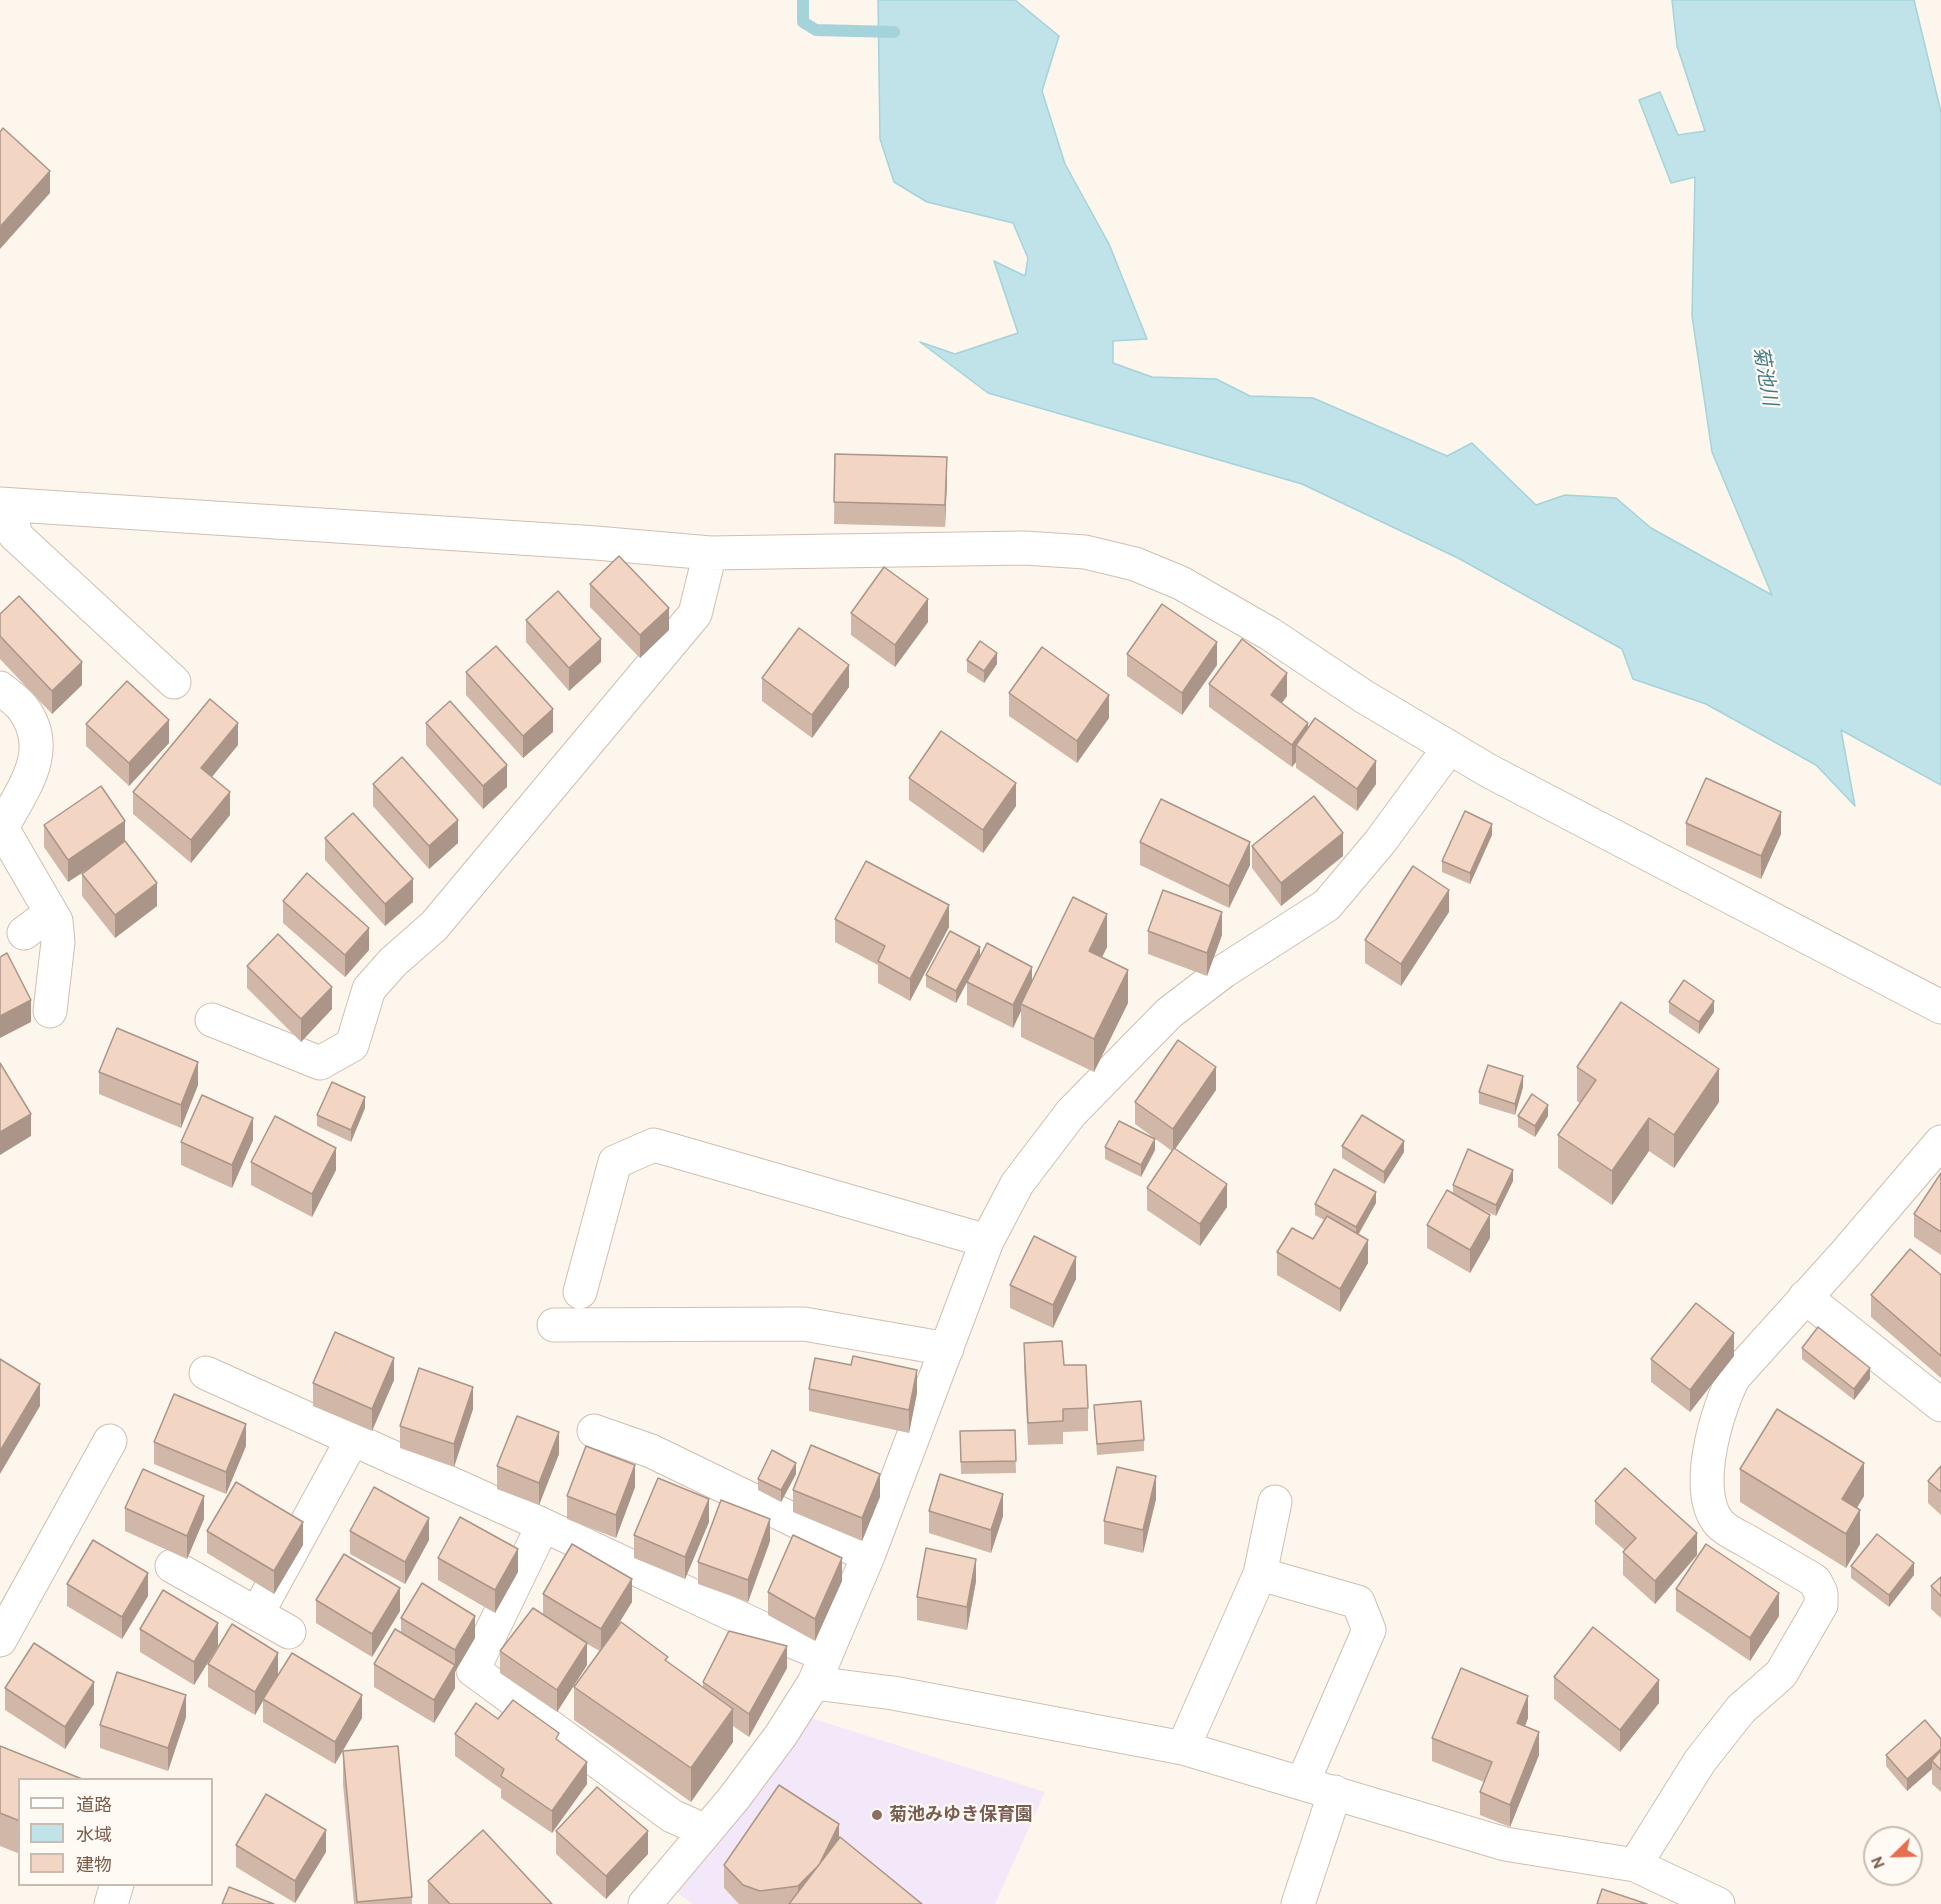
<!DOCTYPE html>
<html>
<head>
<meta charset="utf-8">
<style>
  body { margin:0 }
  #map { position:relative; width:1941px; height:1904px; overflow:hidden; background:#fdf6ec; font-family:Cabin,"Noto Sans JP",sans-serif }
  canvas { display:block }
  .legend { position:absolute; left:18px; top:1778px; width:195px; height:108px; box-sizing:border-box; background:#fffaf3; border:2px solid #cabbb1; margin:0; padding:8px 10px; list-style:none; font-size:18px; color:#7a5c4d }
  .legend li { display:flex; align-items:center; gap:12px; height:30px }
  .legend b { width:30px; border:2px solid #cabbb1 }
  .north { position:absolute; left:1863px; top:1826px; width:60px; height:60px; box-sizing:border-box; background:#fffaf3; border:2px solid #cabbb1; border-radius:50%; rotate:247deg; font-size:16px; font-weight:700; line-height:24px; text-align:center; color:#7a5c4d }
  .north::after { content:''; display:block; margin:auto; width:21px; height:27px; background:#e76f51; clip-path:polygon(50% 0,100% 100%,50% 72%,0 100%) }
</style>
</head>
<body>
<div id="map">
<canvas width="1941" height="1904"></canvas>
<ul class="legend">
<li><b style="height:8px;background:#fff"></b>道路</li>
<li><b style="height:16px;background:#bfe3e8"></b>水域</li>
<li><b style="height:16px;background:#f3d5c3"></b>建物</li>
</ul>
<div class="north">N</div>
</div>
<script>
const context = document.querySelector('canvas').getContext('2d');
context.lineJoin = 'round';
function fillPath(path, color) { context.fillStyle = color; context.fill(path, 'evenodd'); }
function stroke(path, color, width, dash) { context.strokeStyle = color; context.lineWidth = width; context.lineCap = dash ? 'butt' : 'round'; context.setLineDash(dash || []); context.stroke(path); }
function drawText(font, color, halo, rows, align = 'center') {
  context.font = font + ' Cabin,"Noto Sans JP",sans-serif'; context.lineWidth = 4.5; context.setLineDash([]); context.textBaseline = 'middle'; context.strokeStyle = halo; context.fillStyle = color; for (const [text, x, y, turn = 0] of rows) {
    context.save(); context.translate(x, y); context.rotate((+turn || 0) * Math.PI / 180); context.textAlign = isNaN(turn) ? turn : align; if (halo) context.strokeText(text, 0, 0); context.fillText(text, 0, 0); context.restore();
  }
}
fillPath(new Path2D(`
  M795,1713L1045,1792L995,1904H693L664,1883Z`), '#f3e8fa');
const water = new Path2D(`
  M878,0H1015L1059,36L1042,91L1065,164L1109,244L1147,339L1113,341V363L1152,377L1216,379L1250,396L1313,398L1447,456L1472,443L1536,505L1565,495L1616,498L1651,528L1772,595L1712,452L1692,316L1695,177L1671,183L1639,100L1660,92L1678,135L1705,131L1677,46L1672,0H1914L1941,112V785L1841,730L1855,806L1816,765L1706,704L1633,679L1622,649L1458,558L1302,484L988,393L920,342L955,354L1018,333L994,261L1025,276L1028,258L1013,223L927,202L894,182L880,139Z`);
fillPath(water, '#bfe3e8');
stroke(water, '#a5d3da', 1.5);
stroke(new Path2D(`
  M803,0V22L816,30L894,32`), '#a5d3da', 12);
const minor = new Path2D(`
  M0,504L596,543L710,553L1024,548L1085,552L1135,564L1181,583L1270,634L1363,696L1489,771L1941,1007
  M11,505L15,535L174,682
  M0,688C7,694 16,700 22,707C55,750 23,788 2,828L56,921L58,942L50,1011
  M24,933L51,913
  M212,1020L320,1063L352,1045L369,989L393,962L434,926L695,614L710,553
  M580,1292L615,1162L654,1145L987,1241
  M1805,1297L1941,1405
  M554,1325L804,1324L947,1349
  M206,1373L543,1525L776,1635L826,1655
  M594,1431L651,1451L868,1556
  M543,1525L473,1670L672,1816L706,1831
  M172,1566L289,1632
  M1260,1574L1358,1602L1369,1630L1303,1782
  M257,1614L352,1440
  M0,1640L110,1441
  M814,1683L893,1693L1183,1748L1505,1844L1635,1865L1718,1904
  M1183,1748L1260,1574L1275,1502
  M1635,1865L1700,1761L1741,1709L1781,1674L1821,1605V1593L1815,1581C1792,1567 1769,1554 1747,1541C1738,1536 1726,1531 1719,1523C1692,1491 1717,1409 1734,1377L1845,1254L1941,1142
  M111,1904L117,1884
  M645,1904L734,1798L781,1735L814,1683L868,1556L987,1241L1017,1184L1071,1113L1169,1013L1224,971L1327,905L1380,842L1449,748
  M1298,1904L1335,1792`);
stroke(minor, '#d1beb0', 35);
stroke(minor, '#fff', 33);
fillPath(new Path2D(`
  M835,454L947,479L945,527L834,524Z
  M590,584L669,630L640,658L590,607Z
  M851,613L928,622L895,667L851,635Z
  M0,614L82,685L52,714L0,659Z
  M526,620L601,662L569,691L526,642Z
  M1127,654L1217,665L1182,715L1127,676Z
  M967,660L997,664L984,683L967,672Z
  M466,672L553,732L523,758L466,695Z
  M762,678L849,687L812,738L762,701Z
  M1209,684L1287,696L1282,703L1308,728L1376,784L1357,811L1296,768V762L1292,767L1209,707Z
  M1009,693L1109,718L1077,763L1009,716Z
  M426,723L507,787L483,809L426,745Z
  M86,724L169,743L129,786L86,746Z
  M238,745L212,777L230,815L191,863L133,814V792Z
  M909,778L1016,806L983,853L909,800Z
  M373,784L458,843L429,869L373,806Z
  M1686,823L1781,834L1761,879L1686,845Z
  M44,825L125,842L157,906L115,938L82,896V874L90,868L68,882L44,847Z
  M1492,835L1470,884L1442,872V861Z
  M325,838L413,902L385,926L325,860Z
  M1140,842L1250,865L1229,908L1140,865Z
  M1252,846L1343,856L1281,906L1252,868Z
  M1073,897L1107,914V947L1102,957L1128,970V1003L1094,1072L1021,1037V1011L1013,1028L967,1005V982L976,964L956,1003L926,987V975L950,931L980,947V958L987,943L1032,967V981Z
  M283,901L369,950L345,977L283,923Z
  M1449,912L1401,986L1365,963V940Z
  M835,919L949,927L910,1001L878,983V965L835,942Z
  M1148,931L1222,935L1207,976L1148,954Z
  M247,966L332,1009L301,1042L247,988Z
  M1669,1002L1714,1012L1699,1034L1669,1013Z
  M1577,1067L1719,1102L1674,1168L1649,1151L1612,1205L1558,1168V1135L1580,1103L1577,1101Z
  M99,1072L198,1085L181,1128L99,1094Z
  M1523,1087L1515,1115L1479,1104V1092Z
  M1216,1090L1175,1149L1227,1207L1200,1246L1147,1210V1188L1172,1151L1135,1124V1102Z
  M365,1108L351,1142L317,1126V1115Z
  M1518,1116H1548L1535,1137L1518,1127Z
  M253,1140L232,1188L181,1165V1142Z
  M1342,1146L1404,1152L1384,1184L1342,1158Z
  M1105,1147L1155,1150L1141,1177L1105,1159Z
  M251,1162L336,1170L312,1217L251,1185Z
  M1941,1173V1255L1914,1237V1214Z
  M1513,1181L1496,1216L1477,1207L1490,1238L1470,1273L1427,1248V1225L1453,1194V1185Z
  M1376,1203L1359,1234L1368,1263L1340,1312L1277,1275V1252L1313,1239L1324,1220L1315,1215V1204Z
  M1941,1275V1378L1871,1317V1295Z
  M1076,1279L1053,1328L1010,1308V1285Z
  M1024,1343L1064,1365L1088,1408V1431L1063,1432V1444L1028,1445L1024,1366Z
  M1802,1348L1870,1379L1854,1400L1802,1359Z
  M1734,1356L1690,1412L1651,1382V1359Z
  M394,1380L372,1431L313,1406V1383Z
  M809,1389L917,1393L909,1433L809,1411Z
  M1094,1405L1144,1440V1451L1097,1455Z
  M473,1409L454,1467L400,1448V1426Z
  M1015,1430L1016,1473L961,1474L960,1431Z
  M154,1442L246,1446L226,1494L154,1464Z
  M559,1454L539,1505L497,1489V1466Z
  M1941,1466V1515L1928,1503V1481Z
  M1740,1469L1864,1496L1857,1508L1860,1544L1846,1568L1740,1502Z
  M796,1474L781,1502L758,1490V1479Z
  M635,1487L616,1538L567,1519V1496Z
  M793,1490L880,1497L862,1541L793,1512Z
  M1156,1499L1143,1553L1104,1544V1521Z
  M1595,1501L1697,1555L1655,1604L1623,1575V1552L1625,1550L1595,1524Z
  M125,1508L204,1519L187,1559L125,1531Z
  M929,1511L1003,1516L991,1553L929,1533Z
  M709,1522L685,1579L634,1558V1535Z
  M207,1531L303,1545L274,1594L207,1553Z
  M350,1531L429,1540L405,1584L350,1554Z
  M770,1541L748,1602L698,1584V1562Z
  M438,1558L518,1572L495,1613L438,1580Z
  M1851,1566L1914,1575L1889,1607L1851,1578Z
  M1941,1577V1618L1931,1609V1586Z
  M842,1581L815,1641L768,1615V1592Z
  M976,1581L967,1630L917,1620V1597Z
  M67,1584L148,1596L122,1639L67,1606Z
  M1676,1589L1779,1616L1750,1661L1676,1611Z
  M543,1594L632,1602L612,1635L668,1662L703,1688V1682L787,1668L749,1737L733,1726V1742L691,1802L574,1720V1687L600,1651L587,1644V1665L557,1712L500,1673V1651L543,1614Z
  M316,1600L400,1611L372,1657L316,1623Z
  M401,1618L475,1638L455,1672V1688L434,1723L374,1687V1664L401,1633Z
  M140,1629L218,1646L194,1685L140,1652Z
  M208,1664L278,1675L362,1718L335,1764L263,1722V1700L255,1715L208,1687Z
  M1554,1677L1659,1703L1620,1752L1554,1699Z
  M5,1688L94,1704L65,1749L5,1710Z
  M186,1717L168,1771L100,1748V1725Z
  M1528,1718L1525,1726L1539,1755L1510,1827L1480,1815V1792L1484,1782L1432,1761V1738Z
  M498,1719L559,1742L587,1784L552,1833L501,1798V1789L455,1756V1734Z
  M1941,1739V1792L1932,1784V1769L1907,1791L1886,1766V1755Z
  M0,1746L20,1779V1854L0,1846Z
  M343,1751L412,1897V1904H354L343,1784Z
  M556,1831L648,1854L606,1899L556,1854Z
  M839,1838L922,1904H739L724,1888V1865Z
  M236,1845L326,1852L295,1903L236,1867Z
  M428,1881L552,1904H428Z`), '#d1b7a8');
fillPath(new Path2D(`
  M50,171V193L0,249V227Z
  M947,457V479L945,527V505Z
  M928,599V622L895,667V645Z
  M669,608V630L640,658V635Z
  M601,639V662L569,691V668Z
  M1217,642V665L1182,715V693Z
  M997,653V664L984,683V671Z
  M82,662V685L52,714V691Z
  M849,665V687L812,738V715Z
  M1287,673V696L1271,718V695Z
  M1109,695V718L1077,763V741Z
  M553,709V732L523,758V736Z
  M169,720V743L129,786V763Z
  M238,723V745L201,790V768Z
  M1308,723V745H1296V762L1292,767V745Z
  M1376,761V784L1357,811V789Z
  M507,765V787L483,809V786Z
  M1016,783V806L983,853V830Z
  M230,792V815L191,863V840Z
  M1781,812V834L1761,879V856Z
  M458,820V843L429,869V846Z
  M125,821V844L68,882V860Z
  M1492,824V835L1470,884V873Z
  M1343,833V856L1281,906V883Z
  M1250,842V865L1229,908V886Z
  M413,879V902L385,926V904Z
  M157,883V906L115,938V915Z
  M1449,890V912L1401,986V964Z
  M949,905V927L910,1001V979Z
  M1222,912V935L1207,976V953Z
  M1107,914V947L1089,984V951Z
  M369,928V950L345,977V955Z
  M980,947V958L956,1003V991Z
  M1032,967V989L1021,1004V1011L1013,1028V1005Z
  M1128,970V1003L1094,1072V1039Z
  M332,987V1009L301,1042V1019Z
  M31,1000V1022L0,1038V1016Z
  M1714,1001V1012L1699,1034V1022Z
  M198,1062V1085L181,1128V1105Z
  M1216,1067V1090L1173,1152V1129Z
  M1719,1069V1102L1674,1168V1135Z
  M1523,1076V1087L1515,1115V1104Z
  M365,1097V1108L351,1142V1130Z
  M1548,1105V1116L1535,1137V1126Z
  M31,1114V1136L0,1155V1132Z
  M253,1118V1140L232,1188V1165Z
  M1649,1118V1151L1612,1205V1171Z
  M1155,1139V1150L1141,1177V1165Z
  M1404,1141V1152L1384,1184V1172Z
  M336,1148V1170L312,1217V1194Z
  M1513,1170V1181L1496,1216V1205Z
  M1227,1184V1207L1200,1246V1224Z
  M1376,1192V1203L1356,1238V1227Z
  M1490,1215V1238L1470,1273V1250Z
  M1368,1240V1263L1340,1312V1289Z
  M1076,1257V1279L1053,1328V1305Z
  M1734,1333V1356L1690,1412V1390Z
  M394,1358V1380L372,1431V1409Z
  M1870,1368V1379L1854,1400V1389Z
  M917,1370V1393L909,1433V1410Z
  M40,1384V1406L0,1474V1451Z
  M473,1387V1409L454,1467V1444Z
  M246,1424V1446L226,1494V1472Z
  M559,1432V1454L539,1505V1483Z
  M796,1463V1474L781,1502V1490Z
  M1864,1463V1496L1842,1532V1499Z
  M635,1465V1487L616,1538V1515Z
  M880,1474V1497L862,1541V1518Z
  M1156,1476V1499L1143,1553V1530Z
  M1003,1494V1516L991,1553V1530Z
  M204,1496V1519L187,1559V1536Z
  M709,1499V1522L685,1579V1557Z
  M1860,1510V1544L1846,1568V1534Z
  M429,1518V1540L405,1584V1562Z
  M770,1519V1541L748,1602V1580Z
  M303,1522V1545L274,1594V1571Z
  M1697,1533V1555L1655,1604V1581Z
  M518,1549V1572L495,1613V1590Z
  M842,1558V1581L815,1641V1619Z
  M976,1559V1581L967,1630V1607Z
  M1914,1563V1575L1889,1607V1595Z
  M148,1573V1596L122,1639V1617Z
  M632,1579V1602L601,1652V1629Z
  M400,1588V1611L372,1657V1634Z
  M1779,1593V1616L1750,1661V1638Z
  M475,1616V1638L455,1672V1688L434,1723V1700L455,1666V1650Z
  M218,1623V1646L194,1685V1662Z
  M587,1643V1665L557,1712V1690Z
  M787,1646V1668L749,1737V1714Z
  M278,1653V1675L255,1715V1692Z
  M1659,1680V1703L1620,1752V1730Z
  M94,1682V1704L65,1749V1727Z
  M186,1695V1717L168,1771V1748Z
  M362,1695V1718L335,1764V1742Z
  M1528,1696V1718L1517,1746V1723Z
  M733,1709V1742L691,1802V1768Z
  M1539,1732V1755L1510,1827V1805Z
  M1941,1749V1761H1932V1769L1907,1791V1779Z
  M587,1762V1784L552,1833V1811Z
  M839,1824V1846L798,1904V1886Z
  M326,1830V1852L295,1903V1881Z
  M648,1831V1854L606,1899V1876Z`), '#aa9588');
const building = new Path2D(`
  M3,128L50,171L0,227V132Z
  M835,454L947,457L945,505L834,502Z
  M619,556L669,608L640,635L590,584Z
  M884,567L928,599L895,645L851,613Z
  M558,591L601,639L569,668L526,620Z
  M19,596L82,662L52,691L0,636V614Z
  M1162,604L1217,642L1182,693L1127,654Z
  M799,628L849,665L812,715L762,678Z
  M1242,639L1287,673L1271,695L1308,723L1292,745L1209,684Z
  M980,641L997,653L984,671L967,660Z
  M496,646L553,709L523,736L466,672Z
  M1042,647L1109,695L1077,741L1009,693Z
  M127,681L169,720L129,763L86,724Z
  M210,699L238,723L201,768L230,792L191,840L133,792Z
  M450,701L507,765L483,786L426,723Z
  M1315,718L1376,761L1357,789L1296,745Z
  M941,731L1016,783L983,830L909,778Z
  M402,757L458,820L429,846L373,784Z
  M1706,778L1781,812L1761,856L1686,823Z
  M101,786L125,821L68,860L44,825Z
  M1314,796L1343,833L1281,883L1252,846Z
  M1161,799L1250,842L1229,886L1140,842Z
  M1465,811L1492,824L1470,873L1442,861Z
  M353,813L413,879L385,904L325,838Z
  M125,841L157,883L115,915L82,874Z
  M866,861L949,905L910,979L878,961L885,946L835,919Z
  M1413,866L1449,890L1401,964L1365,940Z
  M307,873L369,928L345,955L283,901Z
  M1163,890L1222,912L1207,953L1148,931Z
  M1073,897L1107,914L1089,951L1128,970L1094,1039L1021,1004Z
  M950,931L980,947L956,991L926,975Z
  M278,934L332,987L301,1019L247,966Z
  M987,943L1032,967L1013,1005L967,982Z
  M7,953L31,1000L0,1016V957Z
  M1684,980L1714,1001L1699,1022L1669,1002Z
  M1621,1002L1719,1069L1674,1135L1649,1118L1612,1171L1558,1135L1596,1080L1577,1067Z
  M117,1028L198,1062L181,1105L99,1072Z
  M1178,1040L1216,1067L1173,1129L1135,1102Z
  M0,1063L31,1114L0,1132Z
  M1488,1065L1523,1076L1515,1104L1479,1092Z
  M332,1082L365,1097L351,1130L317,1115Z
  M1532,1094L1548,1105L1535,1126L1518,1116Z
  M202,1095L253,1118L232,1165L181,1142Z
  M1362,1115L1404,1141L1384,1172L1342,1146Z
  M275,1116L336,1148L312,1194L251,1162Z
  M1119,1121L1155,1139L1141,1165L1105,1147Z
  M1174,1148L1227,1184L1200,1224L1147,1188Z
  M1468,1149L1513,1170L1496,1205L1453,1185Z
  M1334,1169L1376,1192L1356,1227L1315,1204Z
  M1941,1173V1232L1914,1214Z
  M1447,1190L1490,1215L1470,1250L1427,1225Z
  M1327,1216L1368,1240L1340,1289L1277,1252L1292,1228L1313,1239Z
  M1034,1236L1076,1257L1053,1305L1010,1285Z
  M1910,1249L1941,1275V1356L1871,1295Z
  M1696,1303L1734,1333L1690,1390L1651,1359Z
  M1818,1327L1870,1368L1854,1389L1802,1348Z
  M335,1332L394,1358L372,1409L313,1383Z
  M1062,1341L1064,1365H1086L1088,1408L1063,1409V1421L1028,1423L1024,1343Z
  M853,1356L917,1370L909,1410L809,1389L815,1358L851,1365Z
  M0,1359L40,1384L0,1451Z
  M419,1368L473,1387L454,1444L400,1426Z
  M174,1394L246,1424L226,1472L154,1442Z
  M1141,1401L1144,1440L1097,1444L1094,1405Z
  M1777,1409L1864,1463L1842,1499L1860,1510L1846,1534L1740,1469Z
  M517,1416L559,1432L539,1483L497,1466Z
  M1015,1430L1016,1461L961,1462L960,1431Z
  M811,1445L880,1474L862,1518L793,1490Z
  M586,1446L635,1465L616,1515L567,1496Z
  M772,1450L796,1463L781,1490L758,1479Z
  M1941,1466V1492L1928,1481Z
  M1117,1467L1156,1476L1143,1530L1104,1521Z
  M1625,1468L1697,1533L1655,1581L1623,1552L1636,1538L1595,1501Z
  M143,1469L204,1496L187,1536L125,1508Z
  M940,1474L1003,1494L991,1530L929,1511Z
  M658,1478L709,1499L685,1557L634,1535Z
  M236,1482L303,1522L274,1571L207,1531Z
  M374,1487L429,1518L405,1562L350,1531Z
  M721,1500L770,1519L748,1580L698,1562Z
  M460,1517L518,1549L495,1590L438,1558Z
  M1877,1534L1914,1563L1889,1595L1851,1566Z
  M793,1535L842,1558L815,1619L768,1592Z
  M93,1540L148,1573L122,1617L67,1584Z
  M572,1544L632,1579L601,1629L543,1594Z
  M1706,1544L1779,1593L1750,1638L1676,1589Z
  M926,1548L976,1559L967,1607L917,1597Z
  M344,1554L400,1588L372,1634L316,1600Z
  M1941,1577V1596L1931,1586Z
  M422,1583L475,1616L455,1650L401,1618Z
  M163,1590L218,1623L194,1662L140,1629Z
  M533,1608L587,1643L557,1690L500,1651Z
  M621,1622L668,1657L665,1660L733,1709L691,1768L574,1687Z
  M232,1624L278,1653L255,1692L208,1664Z
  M1593,1627L1659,1680L1620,1730L1554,1677Z
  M395,1629L455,1665L434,1700L374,1664Z
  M729,1631L787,1646L749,1714L703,1682Z
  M34,1643L94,1682L65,1727L5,1688Z
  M292,1653L362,1695L335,1742L263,1699Z
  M1461,1668L1528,1696L1517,1723L1539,1732L1510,1805L1480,1792L1492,1762L1432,1738Z
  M117,1672L186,1695L168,1748L100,1725Z
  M513,1700L559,1733L556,1739L587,1762L552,1811L501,1776L504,1769L455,1734L476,1703L498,1719Z
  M1925,1720L1941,1739V1749L1907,1779L1886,1755Z
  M0,1746L82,1779H20V1821L0,1813Z
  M398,1746L412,1897L357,1902L343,1751Z
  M1941,1750V1770L1932,1761Z
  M779,1785L839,1824L819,1865L798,1886L760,1891L743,1885L724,1865Z
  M597,1787L648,1831L606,1876L556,1831Z
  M266,1794L326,1830L295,1881L236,1845Z
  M483,1830L552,1904H450L428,1881Z
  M840,1837L922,1904H789Z
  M229,1887L274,1904H222Z
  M1602,1889L1647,1904H1597Z`);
fillPath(building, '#f3d5c3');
stroke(building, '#aa9588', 1.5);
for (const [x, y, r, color] of [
  [877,1815,6,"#8d6e63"]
]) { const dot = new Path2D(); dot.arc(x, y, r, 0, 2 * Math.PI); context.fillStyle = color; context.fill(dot); stroke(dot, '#fffaf3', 2); }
drawText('bold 18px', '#785e54', '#fffaf3', [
  ["菊池みゆき保育園",889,1815]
], 'left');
drawText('italic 20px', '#437c86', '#fffaf3', [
  ["菊池川",1765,376,80]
]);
</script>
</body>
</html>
